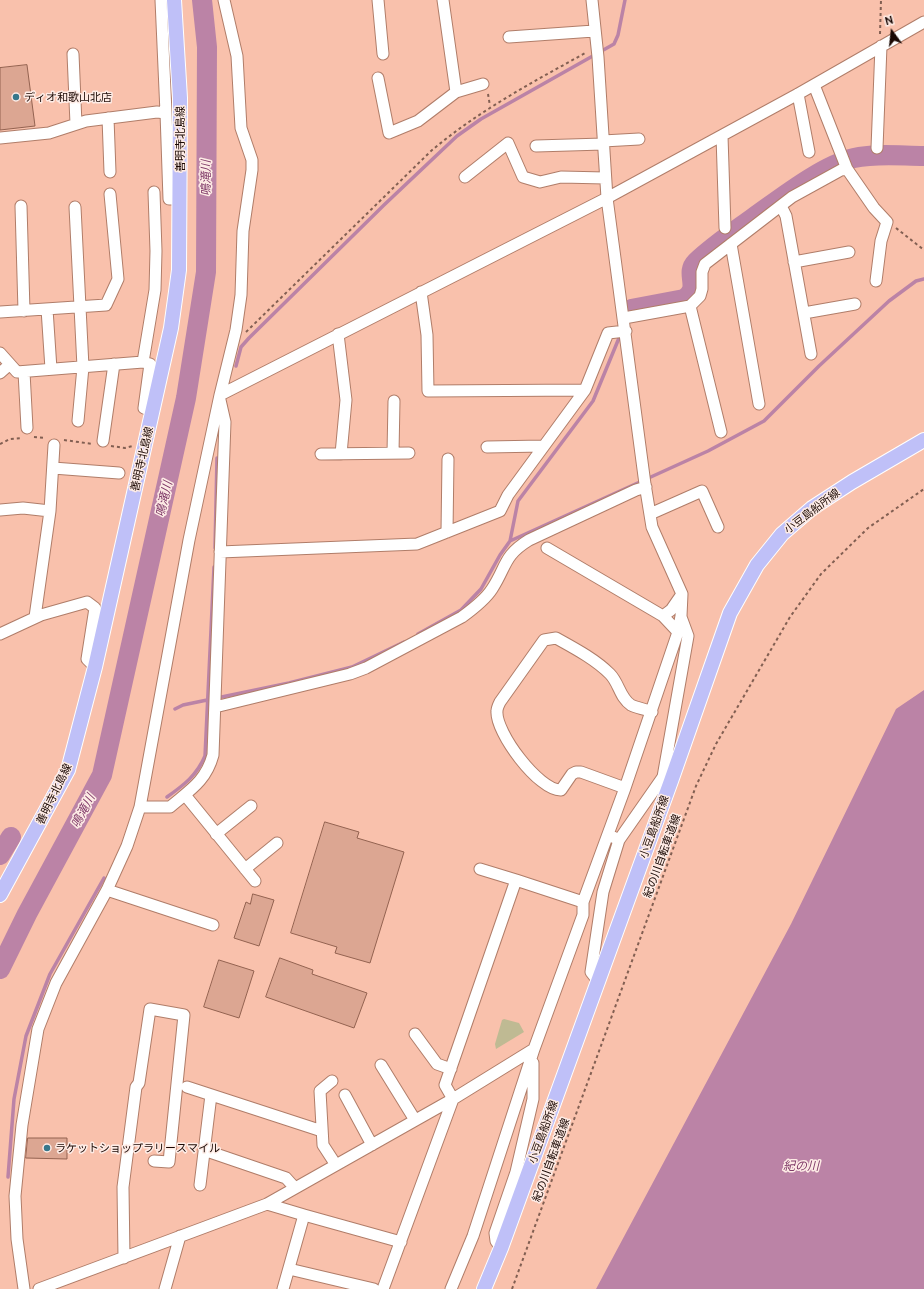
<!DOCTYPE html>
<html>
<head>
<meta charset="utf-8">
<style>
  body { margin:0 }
  #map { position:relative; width:924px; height:1289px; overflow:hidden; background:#f9c1ac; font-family:Ubuntu,sans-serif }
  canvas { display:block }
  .north { position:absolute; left:872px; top:12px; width:40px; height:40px; -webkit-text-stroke:3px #feece6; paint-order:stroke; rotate:345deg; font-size:11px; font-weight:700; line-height:16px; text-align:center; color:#1a0803 }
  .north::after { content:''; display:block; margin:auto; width:14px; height:18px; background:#1a0803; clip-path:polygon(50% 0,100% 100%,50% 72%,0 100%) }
</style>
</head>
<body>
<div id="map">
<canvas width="924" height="1289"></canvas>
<div class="north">N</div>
</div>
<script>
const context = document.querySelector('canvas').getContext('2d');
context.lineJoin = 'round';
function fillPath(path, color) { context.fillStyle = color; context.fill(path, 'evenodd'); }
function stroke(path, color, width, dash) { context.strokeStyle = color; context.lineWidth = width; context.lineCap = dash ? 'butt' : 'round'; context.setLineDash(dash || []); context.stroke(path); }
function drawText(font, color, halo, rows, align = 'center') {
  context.font = font + ' Ubuntu,"Noto Sans JP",sans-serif'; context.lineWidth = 3; context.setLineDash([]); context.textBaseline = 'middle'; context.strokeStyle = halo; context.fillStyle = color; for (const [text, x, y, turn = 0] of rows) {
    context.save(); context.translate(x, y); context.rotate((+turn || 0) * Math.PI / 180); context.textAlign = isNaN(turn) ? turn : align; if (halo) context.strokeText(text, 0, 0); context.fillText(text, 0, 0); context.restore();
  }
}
fillPath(new Path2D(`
  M504,1019L519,1023L524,1032L496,1049L495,1044L502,1020Z`), '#bfba93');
fillPath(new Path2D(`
  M924,690V1289H596L791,924L896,709Z`), '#bb83a6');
stroke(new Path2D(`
  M236,366L241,347L249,338L384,205L457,136L481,119L614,44L618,35L625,0
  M510,541L518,501L593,401L619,338
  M215,548L217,458
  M418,634L461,610L481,589L500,555L510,541L708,451L764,421L819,366L889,301L916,281L924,279
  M175,709L183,705L289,683L352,667L404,642
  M167,797C184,785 197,775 205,756L214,567
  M8,1177L14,1099L26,1036L50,974L104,878`), '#bb83a6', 3.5);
stroke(new Path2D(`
  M631,309L684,299C702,288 684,274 696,262C714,245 735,231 754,217C781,198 823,165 854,158C876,153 902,156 924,156
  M0,855L11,837
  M0,969L27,914L102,775L186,398L206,272L207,47L202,0`), '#bb83a6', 20);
const building = new Path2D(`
  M27,65L35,126L0,130V68Z
  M325,822L359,832L357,838L404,852L370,963L335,953L337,947L291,933Z
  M253,894L274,900L259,946L234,938L246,902L250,904Z
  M280,958L313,970L312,974L367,993L354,1028L266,997Z
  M219,960L254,971L239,1018L204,1007Z
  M28,1138H67V1159L26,1158Z`);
fillPath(building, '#dca692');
stroke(building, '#936250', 1);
const minor = new Path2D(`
  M161,0L166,113
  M378,0L383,54
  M443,0L456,92L483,84
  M509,37L594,31
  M73,54L76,124
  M378,78L389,133L418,121L456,92
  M814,85L847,169
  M798,94L809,152
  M108,118L110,172
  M722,136L725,228
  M0,138L49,133L86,121L157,112L166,113L169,199H180
  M603,141L639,139
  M536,146L603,144
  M877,148L881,46
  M465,177L508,143L523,177L540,182L561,177L605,178
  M21,206L24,311
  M781,206L786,216L811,354
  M75,207L83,367L78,421
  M731,244L759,404
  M794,262L849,252
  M421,292L427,335L428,391L585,390
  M690,306L721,432
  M47,309L51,369
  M0,312L106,305L118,279L110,194
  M804,313L855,304
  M624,318L690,306L700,296L702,289V272L705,264L792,197L841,170L847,169L874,208L887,222L881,241L876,281
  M338,334L346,400L341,454
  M0,353L17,372L143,362L150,364L144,408L152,411
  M143,362L155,290L156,251L154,192
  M24,372L27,428
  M0,373L9,365
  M220,395L607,198L798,94L924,22
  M103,441L114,364
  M487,447L543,446
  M393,453L394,401
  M321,454L409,453
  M53,468L119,473
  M0,510L23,508L50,511
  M650,514L702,491L718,527
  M447,532L448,459
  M547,548L663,616L678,632
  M220,552L417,544L500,511L508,495L585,390L608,333L626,331
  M663,616L671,610L682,594
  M35,617L50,511L54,445
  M0,634L41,615L87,602L95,608L87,659L95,667
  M215,707L350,674L366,668L462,617C473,609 485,600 492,589C507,566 503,556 529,540L636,490L646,487
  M671,781L663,777L688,636L681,617
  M625,788L581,772H576L572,774L561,790C539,791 495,732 497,711C497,708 499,704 500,702L544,640L556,638C574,648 595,659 610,674C619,683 620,698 631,705C637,708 645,709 652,712
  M185,795L255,881
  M140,807H170C190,790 206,781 213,755L225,422L220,400
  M216,834L251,806
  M613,837L619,840L663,777
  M245,869L277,843
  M480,869L516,880
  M107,890L213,925
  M598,981L591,972L603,892L619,840
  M415,1034L437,1064L451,1069
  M381,1065L415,1120
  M332,1081L320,1091L323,1145L336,1165
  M187,1087L322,1131
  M345,1095L372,1145
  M204,1150L286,1178L295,1188
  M200,1185L211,1095
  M267,1204L304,1215L283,1289
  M304,1215L401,1242
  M501,1248L496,1241L495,1233L516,1172L533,1099V1063
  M124,1258L123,1187L136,1087L139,1083L150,1009L184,1015L169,1162L154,1161
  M289,1269L374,1289
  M24,1289L17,1239L15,1196L22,1125L38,1029L56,983L107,890L127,846L140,807L189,540L220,395L236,330L241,295L243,231L252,170V160L241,128L237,56L224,0
  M39,1289L267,1204L453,1099L534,1049
  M165,1289L180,1236
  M383,1289L453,1099L445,1085L516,880L583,902
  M451,1289L473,1236L534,1049L583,915V902L625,788L678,632L681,616L682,594L652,527L645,484L607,198L598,57L592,0`);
const major = new Path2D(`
  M0,895L68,770L95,667L171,328L179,270L180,98L174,0
  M484,1289L501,1248L671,781L730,613L757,565L782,534L812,508L852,482L924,440`);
stroke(minor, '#b07d69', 13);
stroke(major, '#fff', 16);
stroke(new Path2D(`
  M880,34L881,0
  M488,94L490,106
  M896,228L924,250
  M246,332L431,151C478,111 533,82 587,52
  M34,437L45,438
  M64,440L93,444
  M0,444L10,439L22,438
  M111,446L125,448L133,446
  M512,1289L696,786L716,744L790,617L821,574L868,528L924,489`), '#825f52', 2, [3, 3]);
stroke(minor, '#fff', 11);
stroke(major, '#bfc0f8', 14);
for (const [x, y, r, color] of [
  [16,97,4,"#37778b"],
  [47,1148,4,"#37778b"]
]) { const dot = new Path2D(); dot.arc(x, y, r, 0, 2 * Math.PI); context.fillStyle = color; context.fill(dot); stroke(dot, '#feece6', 1.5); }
drawText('11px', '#1a0803', '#feece6', [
  ["ディオ和歌山北店",24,97],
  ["ラケットショップラリースマイル",55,1148]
], 'left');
drawText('11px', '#1a0803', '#feece6', [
  ["善明寺北島線",180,139,-90],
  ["善明寺北島線",142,459,-77],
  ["小豆島船所線",812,511,-37],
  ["善明寺北島線",54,794,-64],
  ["小豆島船所線",654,827,-70],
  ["紀の川自転車道線",662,856,-70],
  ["小豆島船所線",543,1132,-70],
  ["紀の川自転車道線",551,1160,-70]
]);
drawText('italic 12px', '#7f3968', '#feece6', [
  ["鳴滝川",206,178,-90],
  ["鳴滝川",164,499,-77],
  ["鳴滝川",83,811,-62],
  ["紀の川",801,1166]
]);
</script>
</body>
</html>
